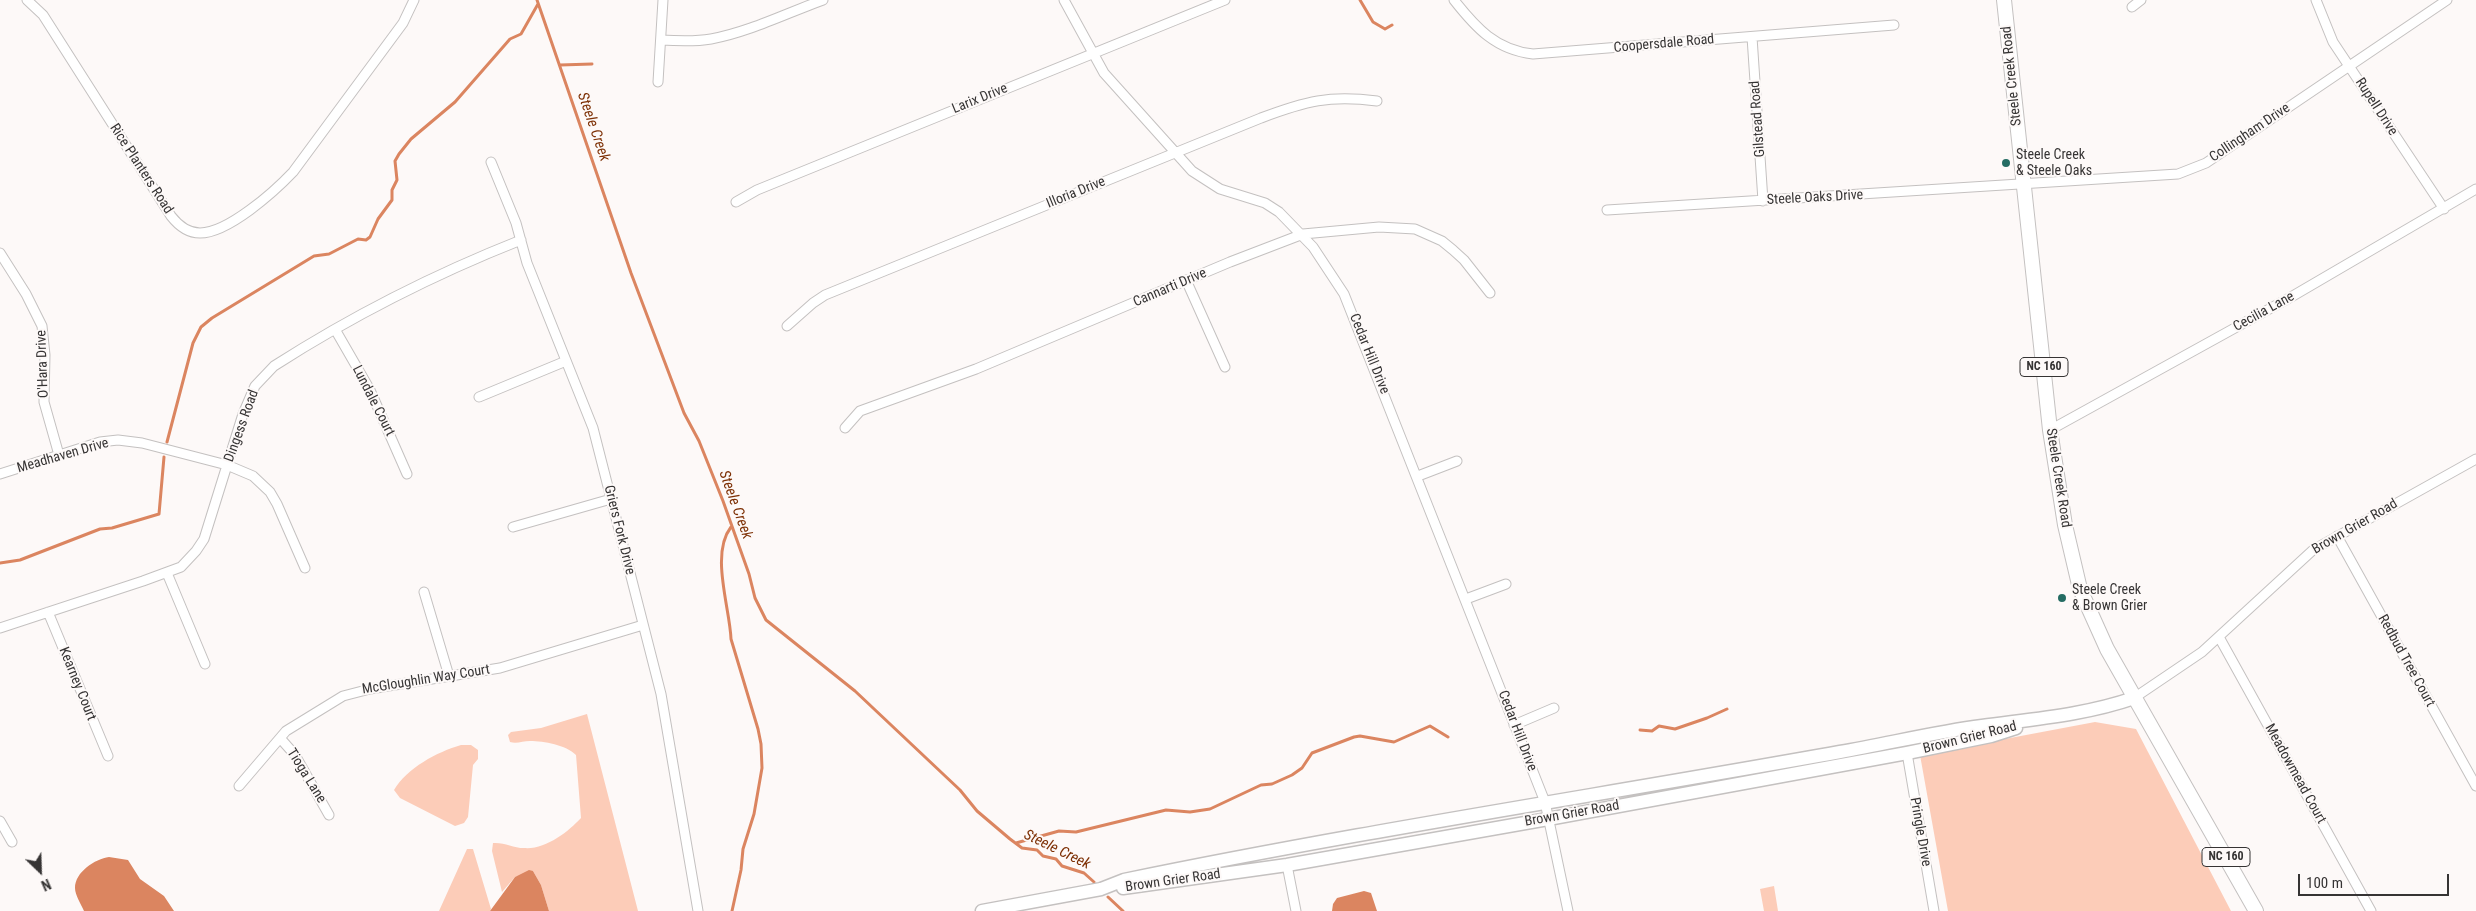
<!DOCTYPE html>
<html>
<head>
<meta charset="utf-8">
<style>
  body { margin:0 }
  #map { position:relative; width:2476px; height:911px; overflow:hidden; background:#fdf9f8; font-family:"Roboto Condensed",sans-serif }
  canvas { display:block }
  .north { position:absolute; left:15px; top:846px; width:50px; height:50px; -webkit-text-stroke:4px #fdf9f8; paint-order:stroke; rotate:156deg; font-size:14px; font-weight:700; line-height:20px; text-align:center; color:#363434 }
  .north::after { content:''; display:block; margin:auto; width:18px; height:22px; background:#363434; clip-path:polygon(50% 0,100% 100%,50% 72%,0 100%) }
  .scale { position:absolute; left:2298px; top:874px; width:151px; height:22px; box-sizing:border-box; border:2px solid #363434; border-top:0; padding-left:6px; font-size:15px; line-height:18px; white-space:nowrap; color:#363434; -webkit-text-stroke:4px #fdf9f8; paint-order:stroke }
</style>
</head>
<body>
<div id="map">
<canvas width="2476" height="911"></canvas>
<div class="north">N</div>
<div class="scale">100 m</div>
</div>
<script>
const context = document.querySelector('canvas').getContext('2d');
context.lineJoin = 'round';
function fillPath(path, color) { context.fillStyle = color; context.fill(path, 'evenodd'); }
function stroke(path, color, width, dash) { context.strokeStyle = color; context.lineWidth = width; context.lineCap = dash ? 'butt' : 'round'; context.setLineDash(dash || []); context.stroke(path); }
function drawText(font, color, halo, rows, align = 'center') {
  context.font = font + ' "Roboto Condensed",sans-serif'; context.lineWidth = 4; context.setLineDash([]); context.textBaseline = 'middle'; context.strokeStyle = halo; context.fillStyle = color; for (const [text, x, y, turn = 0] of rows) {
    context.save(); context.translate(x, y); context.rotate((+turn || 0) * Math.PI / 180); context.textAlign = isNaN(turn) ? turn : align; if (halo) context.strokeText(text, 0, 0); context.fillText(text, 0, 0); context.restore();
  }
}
fillPath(new Path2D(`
  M587,714L638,911H549L541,885L533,871L515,877L502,892L492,851L493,843C504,842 513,848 524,848C545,850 568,832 581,818L576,755C566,745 544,741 530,741C523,741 517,744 510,742L508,735L511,732L541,728Z
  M2095,722L2136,729L2231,911H1948L1920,755Z
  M461,745H471L478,750V759L473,765L468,817L464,823L455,826L400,798L394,790C407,768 437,752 461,745Z
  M467,849H473L491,909L490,911H439Z
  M1774,886L1778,911H1764L1760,889Z`), '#fcccb8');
fillPath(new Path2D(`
  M109,857L128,860L140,879L164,896L174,911H84C81,904 75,895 75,888C75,872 95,859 109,857Z
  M529,870L533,871L541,885L549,911H490L515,877Z
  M1364,891L1371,893L1377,911H1332L1333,904L1337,898Z`), '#db8560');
stroke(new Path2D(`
  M537,0L631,273L684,413L699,441L723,501L749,574L755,598L766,620L855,691L960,790L977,811L1010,839L1022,848L1037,850L1043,856L1056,859L1062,866L1084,873L1094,882
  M1360,0L1373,22L1385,29L1392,25
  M560,65L592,64
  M167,442L193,343L201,327L212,318L314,256L329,254L358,239L366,240L370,237L378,219L392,200V190L397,180L395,161L399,154L411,139L455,102L510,39L521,34L538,4
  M731,527C710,554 730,608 731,639L758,729L761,744L762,768L754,814L743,849L741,870L732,911
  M0,563L20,560L100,529L112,528L159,514L164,457
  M1640,730L1652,731L1659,726L1675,729L1707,718L1727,709
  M1016,843L1059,831L1076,832L1166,810L1190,812L1210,809L1261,785L1272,784L1292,775L1302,768L1312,753L1354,737L1360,736L1394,742L1430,726L1448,737
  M1108,897L1123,911`), '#db8560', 3);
const street = new Path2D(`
  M27,0L43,15L171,216C178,225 187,233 200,233C228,233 274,192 293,172L403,23L414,0
  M1064,0L1104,73L1192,171L1220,189L1265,203L1279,212L1313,247L1344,294L1545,802L1568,911
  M1454,0C1476,28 1496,50 1533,54L1894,25
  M2316,0L2333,42L2444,209
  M2132,7L2141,0
  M1752,37L1763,201
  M661,40C677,41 694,42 711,39C749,32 787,13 823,0
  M658,82L663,0
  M491,162L516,223L527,263L593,428L661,694L698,911
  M736,202L757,190L1225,0
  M1607,210L2178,174L2206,163L2447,0
  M0,253L26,294L42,326L45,355L44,402L59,455
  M1186,280L1225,367
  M787,326L813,303L825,295L1261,118C1306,101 1329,95 1377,101
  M336,331L370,390L407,474
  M479,397L566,361
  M845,428L860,411L976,369L1230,262L1303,234L1379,227L1415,229L1442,241L1453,250L1464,260L1490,293
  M2050,430L2291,297L2476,189
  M0,474L100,442L118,440L142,443L227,465L253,476L270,492L277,504L305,568
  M1418,476L1457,461
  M513,527L611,499
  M2337,536L2476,786
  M167,573L205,664
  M424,592L449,676
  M1466,599L1506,584
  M48,612L108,756
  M0,628L143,581L181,567L196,551L204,539L243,414L255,386L274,366C352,316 435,274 521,240
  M2219,637L2371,911
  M2134,698L2202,652L2313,550L2476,459
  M1514,725L1554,708
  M280,738L295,755L329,815
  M1907,753L1934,911
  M239,786L286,731L343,696L370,689L500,668L643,625
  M0,821L12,842
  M1287,865L1296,911`);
const secondary = new Path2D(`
  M1123,888L1287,865L1548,819L1907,753L1991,736L2016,728
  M982,911L1101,889L1124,880C1361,831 1601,795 1840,752C1887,744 1935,732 1982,726C2033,719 2085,715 2134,698`);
const primary = new Path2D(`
  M2004,0L2050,430L2065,525L2080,589L2107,649L2256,911`);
stroke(street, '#c4c1c0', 11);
stroke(secondary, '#c4c1c0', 15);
stroke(primary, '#c4c1c0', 16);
stroke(street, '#fff', 9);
stroke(secondary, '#fff', 12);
stroke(primary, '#fff', 14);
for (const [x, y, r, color] of [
  [2006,163,5,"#256c63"],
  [2062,598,5,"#256c63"]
]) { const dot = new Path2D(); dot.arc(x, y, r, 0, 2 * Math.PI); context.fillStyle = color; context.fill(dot); stroke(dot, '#fdf9f8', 2); }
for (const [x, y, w] of [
  [2044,367,48],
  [2226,857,48]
]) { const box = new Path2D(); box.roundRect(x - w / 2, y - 9.5, w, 19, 4); context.fillStyle = '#fdf9f8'; context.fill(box); stroke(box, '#363434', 1); }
drawText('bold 12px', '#363434', null, [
  ["NC 160",2044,367],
  ["NC 160",2226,857]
]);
drawText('14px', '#363434', '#fdf9f8', [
  ["Coopersdale Road",1664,44,-5],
  ["Steele Creek Road",2012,76,-96],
  ["Larix Drive",980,99,-22],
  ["Rupell Drive",2376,107,57],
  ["Gilstead Road",1758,119,-94],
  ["Collingham Drive",2250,133,-34],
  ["Rice Planters Road",141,169,57],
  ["Illoria Drive",1076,193,-22],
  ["Steele Oaks Drive",1815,198,-3],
  ["Cannarti Drive",1170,288,-23],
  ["Cecilia Lane",2264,312,-29],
  ["Cedar Hill Drive",1369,354,68],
  ["O'Hara Drive",43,364,-92],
  ["Lundale Court",373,401,63],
  ["Dingess Road",242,426,-70],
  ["Meadhaven Drive",63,456,-16],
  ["Steele Creek Road",2058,478,81],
  ["Brown Grier Road",2355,527,-30],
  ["Griers Fork Drive",619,530,76],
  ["Redbud Tree Court",2406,661,61],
  ["McGloughlin Way Court",426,680,-9],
  ["Kearney Court",77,684,68],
  ["Cedar Hill Drive",1517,731,69],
  ["Brown Grier Road",1970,738,-14],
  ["Meadowmead Court",2295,774,61],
  ["Tioga Lane",306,776,58],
  ["Brown Grier Road",1572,814,-10],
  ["Pringle Drive",1920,832,80],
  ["Brown Grier Road",1173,881,-8]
]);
drawText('14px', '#363434', '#fdf9f8', [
  ["Steele Creek",2016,155],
  ["& Steele Oaks",2016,171],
  ["Steele Creek",2072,590],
  ["& Brown Grier",2072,606]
], 'left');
drawText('italic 15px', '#7e3106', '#fdf9f8', [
  ["Steele Creek",593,127,71],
  ["Steele Creek",735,505,70],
  ["Steele Creek",1057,850,26]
]);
</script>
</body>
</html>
